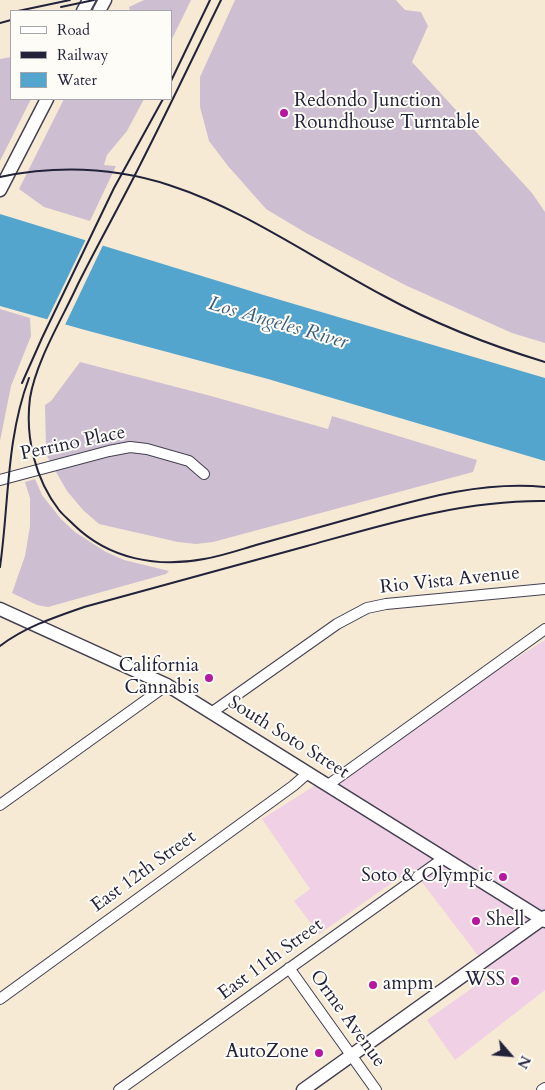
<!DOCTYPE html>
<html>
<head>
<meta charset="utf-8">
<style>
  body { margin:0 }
  #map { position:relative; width:545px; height:1090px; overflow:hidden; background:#f6ead5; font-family:Cardo,serif }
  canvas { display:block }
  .legend { position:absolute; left:10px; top:10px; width:162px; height:90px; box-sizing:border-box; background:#fdfcf7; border:1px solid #a5a5ac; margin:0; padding:6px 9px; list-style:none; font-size:15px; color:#22223b }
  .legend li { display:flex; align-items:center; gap:10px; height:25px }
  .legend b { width:25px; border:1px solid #a5a5ac }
  .north { position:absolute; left:485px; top:1030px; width:50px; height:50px; -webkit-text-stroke:4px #fdfcf7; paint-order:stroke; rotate:117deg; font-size:14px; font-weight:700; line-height:20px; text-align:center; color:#22223b }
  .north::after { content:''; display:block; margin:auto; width:18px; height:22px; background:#22223b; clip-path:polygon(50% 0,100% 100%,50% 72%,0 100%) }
</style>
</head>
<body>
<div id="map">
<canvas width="545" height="1090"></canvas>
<ul class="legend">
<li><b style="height:6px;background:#fff"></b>Road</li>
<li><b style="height:6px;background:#22223b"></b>Railway</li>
<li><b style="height:14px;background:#54a5ce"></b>Water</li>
</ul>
<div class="north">N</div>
</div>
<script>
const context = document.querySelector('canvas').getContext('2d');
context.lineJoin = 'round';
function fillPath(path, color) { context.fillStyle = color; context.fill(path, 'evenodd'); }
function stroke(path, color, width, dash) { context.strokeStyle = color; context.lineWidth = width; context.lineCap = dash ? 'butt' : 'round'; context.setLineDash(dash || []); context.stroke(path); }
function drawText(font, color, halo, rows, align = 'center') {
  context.font = font + ' Cardo,serif'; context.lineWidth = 4; context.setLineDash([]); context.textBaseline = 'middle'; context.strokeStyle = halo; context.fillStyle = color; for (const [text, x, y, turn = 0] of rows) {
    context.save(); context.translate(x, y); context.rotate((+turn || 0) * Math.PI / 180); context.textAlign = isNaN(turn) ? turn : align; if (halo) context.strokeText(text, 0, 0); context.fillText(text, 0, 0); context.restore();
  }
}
fillPath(new Path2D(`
  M545,640V990L455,1060L427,1020L492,974L412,869L319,934L294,901L310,889L262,819Z`), '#f0d0e4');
fillPath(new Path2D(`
  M144,0H191L171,41V11H130L129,7Z
  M235,0H396L405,10L421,12L428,26L412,62L532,193L545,212V343L512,333L405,285L306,233L266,209L228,166L209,141L200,107V77Z
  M11,57V99H31L0,161V59Z
  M64,99H144L127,131L107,155L104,165L116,166L90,221L44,207L19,189Z
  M0,309L30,318L31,336L11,386L0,441Z
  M80,362L211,396L328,429L332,416L477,460L473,472L213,542L196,544L178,542L99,524L83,510L67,491L47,456L46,446L45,405L51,401Z
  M35,479L42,495L61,519L75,532L106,552L124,560L169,571L166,574L48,607L37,605L12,593L25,556L30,526V498L25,482Z`), '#cebed1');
fillPath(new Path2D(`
  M0,214L267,296L545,378V461L268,379L85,330L0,306Z`), '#54a5ce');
fillPath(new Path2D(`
  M87,237L104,243L64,327L46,322Z`), '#f6ead5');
const minor = new Path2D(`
  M0,480L109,451L130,447L147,449L189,461L204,474
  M211,713L337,624L367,608L386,604L545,589
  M328,785L545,629
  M0,805L167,685
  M289,968L376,1090
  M0,999L293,786L308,773
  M119,1090L444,858
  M542,1090L545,1088`);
const major = new Path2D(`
  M83,11L89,0
  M99,11L105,0
  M0,190L47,99
  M0,609L167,685L545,921
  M303,1090L545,917`);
stroke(minor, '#424052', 12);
stroke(major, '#424052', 15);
stroke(minor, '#fff', 10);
stroke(major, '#fff', 12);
stroke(new Path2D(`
  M221,0C194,55 168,110 140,165C120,205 98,244 78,284C62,319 36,361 30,398C25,437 35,479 59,510C63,515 69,520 74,525C109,559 157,568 204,559C222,556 239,550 256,545C294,534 332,524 370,513C427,497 485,481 545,487
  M61,7L94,0
  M18,11L70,0
  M0,23L11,20
  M171,81L210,0
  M0,177C160,144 252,225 384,296C435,324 489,345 545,362
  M22,383L42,338L114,188L163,99
  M0,567C9,504 6,439 29,378
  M0,646C25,627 55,617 84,607C159,587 233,566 307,546C386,524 463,500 545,501`), '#22223b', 2);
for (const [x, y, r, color] of [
  [284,113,5,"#b5179e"],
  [209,678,5,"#b5179e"],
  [503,877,5,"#b5179e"],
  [476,921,5,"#b5179e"],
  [515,981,5,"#b5179e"],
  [373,985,5,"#b5179e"],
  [319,1053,5,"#b5179e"]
]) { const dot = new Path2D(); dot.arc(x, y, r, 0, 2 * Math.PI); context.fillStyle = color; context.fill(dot); stroke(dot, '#fdfcf7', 2); }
drawText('19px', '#22223b', '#fdfcf7', [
  ["Redondo Junction",294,102,"left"],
  ["Roundhouse Turntable",294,124,"left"],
  ["California",199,667],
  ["Cannabis",199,689],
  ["Soto & Olympic",493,877],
  ["Shell",486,921,"left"],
  ["WSS",505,981],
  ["ampm",383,985,"left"],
  ["AutoZone",309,1053]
], 'right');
drawText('19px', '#22223b', '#fdfcf7', [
  ["Perrino Place",73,444,-12],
  ["Rio Vista Avenue",450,581,-6],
  ["South Soto Street",288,738,32],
  ["East 12th Street",144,872,-36],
  ["East 11th Street",271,960,-36],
  ["Orme Avenue",347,1019,54]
]);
drawText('italic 20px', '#385d7d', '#fdfcf7', [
  ["Los Angeles River",278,324,16]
]);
</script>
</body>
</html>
